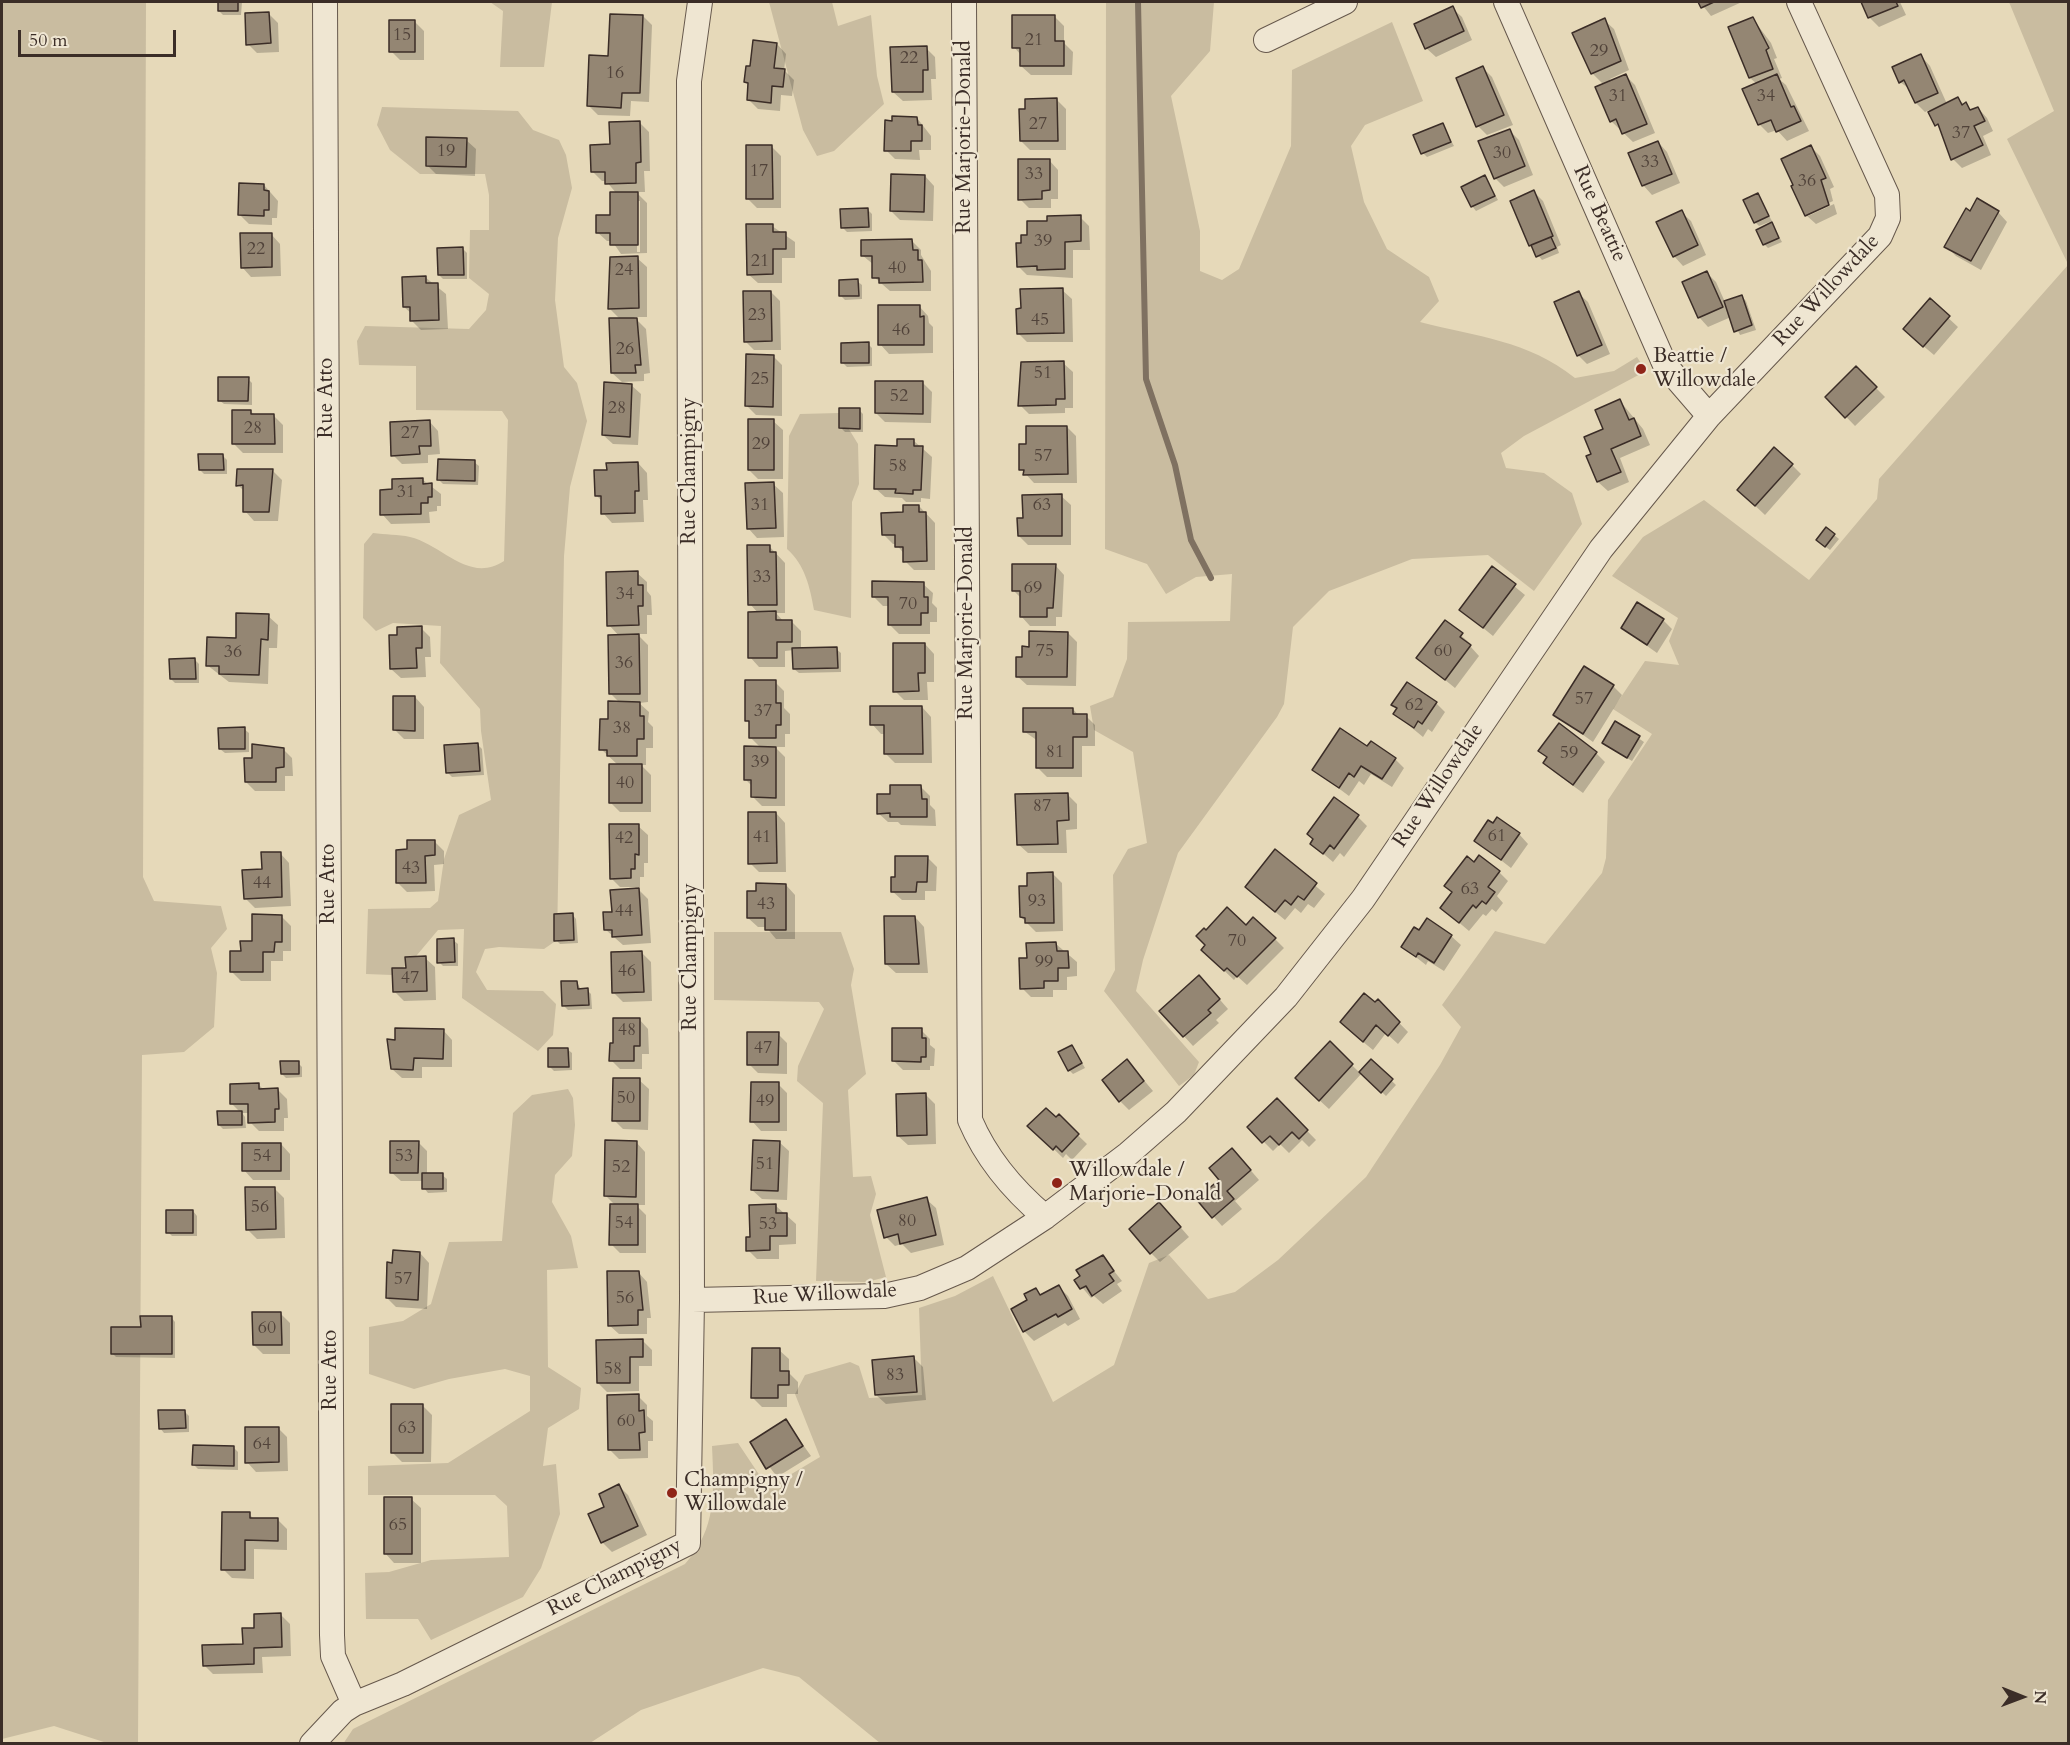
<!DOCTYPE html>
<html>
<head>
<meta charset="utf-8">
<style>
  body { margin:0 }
  #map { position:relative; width:2070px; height:1745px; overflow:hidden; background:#e6d9b9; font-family:Cardo,serif }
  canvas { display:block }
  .frame { position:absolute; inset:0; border:3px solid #3b2d27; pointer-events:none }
  .north { position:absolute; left:1992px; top:1667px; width:60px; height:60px; -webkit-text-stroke:4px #efe6d2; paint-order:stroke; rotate:91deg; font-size:16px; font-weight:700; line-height:24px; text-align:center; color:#3b2d27 }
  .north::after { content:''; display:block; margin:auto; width:21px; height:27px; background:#3b2d27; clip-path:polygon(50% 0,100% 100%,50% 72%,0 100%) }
  .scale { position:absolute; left:18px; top:30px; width:158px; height:27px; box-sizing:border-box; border:3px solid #3b2d27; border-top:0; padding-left:8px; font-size:18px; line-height:21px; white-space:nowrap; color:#3b2d27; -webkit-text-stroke:4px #efe6d2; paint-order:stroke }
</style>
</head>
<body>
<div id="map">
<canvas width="2070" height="1745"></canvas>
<div class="frame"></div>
<div class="north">N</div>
<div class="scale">50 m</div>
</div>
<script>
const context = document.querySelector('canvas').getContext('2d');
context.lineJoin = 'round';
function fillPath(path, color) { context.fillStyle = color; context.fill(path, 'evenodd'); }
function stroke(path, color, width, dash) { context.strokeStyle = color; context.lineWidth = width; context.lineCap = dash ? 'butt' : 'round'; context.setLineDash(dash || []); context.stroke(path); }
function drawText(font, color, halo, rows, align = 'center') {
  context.font = font + ' Cardo,serif'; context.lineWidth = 4.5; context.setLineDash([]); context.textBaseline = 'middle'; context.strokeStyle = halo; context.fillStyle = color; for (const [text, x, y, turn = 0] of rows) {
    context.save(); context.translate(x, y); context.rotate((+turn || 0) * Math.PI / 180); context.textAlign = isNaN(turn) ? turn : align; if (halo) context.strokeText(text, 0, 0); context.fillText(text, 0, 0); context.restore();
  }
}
fillPath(new Path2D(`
  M2,2H146L143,877L154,901L221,906L227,929L211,948L217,973L214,1027L184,1052L142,1055L138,1743H107L54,1726L2,1739Z
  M490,2H552L544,67H500L503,11Z
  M769,2H832L838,26L871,15L877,76L884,104L834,151L817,156L803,130Z
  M1106,2H1214L1210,51L1171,96L1200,231V271L1222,280L1239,269L1291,146L1292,70L1392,22L1423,101L1365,125L1351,146L1364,202L1387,249L1429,277L1439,301L1420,322C1478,337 1527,340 1575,378L1614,371L1637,357L1646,371L1524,436L1501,453L1506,468L1544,473L1572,493L1582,524L1534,591L1488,555L1412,559L1329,591L1293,627L1284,704L1277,717L1178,853L1143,960L1136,991L1199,1062L1194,1075L1179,1086L1104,991L1115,970L1113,875L1128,849L1147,843L1133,752L1094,730L1090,706L1113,697L1127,659L1128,622L1230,621L1232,574L1196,577L1166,594L1147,564L1105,549Z
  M2009,2H2068V264L2007,139L2054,111Z
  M382,107L518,111L533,130L559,140L566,155L572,188L558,238L555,300L564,367L577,383L587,421L570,487L564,556L557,940L544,949L499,947L485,949L476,972L487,990L543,991L556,1004L553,1035L538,1051L462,998L464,929L438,930L412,961L392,975L366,974L368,909L430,908L438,901L444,859L459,815L491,800L481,731L480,709L440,663L441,626L393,623L376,631L363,618L364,544L373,533C385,535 398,534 410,537C443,545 469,584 504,561L508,420L502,411L416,410V366L359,365L357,341L365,326L469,329L486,310L489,294L469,278L470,230H489V195L485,174H420L390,150L377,125Z
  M2068,265V1743H880L799,1677L763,1668L641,1710L590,1743L343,1744L353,1729L685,1564C717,1528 714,1492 712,1446L738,1443L768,1488L820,1457L795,1394L805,1375L850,1362L859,1366L869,1398L922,1395L919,1308L955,1296L993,1276L1053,1402L1114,1365L1149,1263L1169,1255L1208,1299L1235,1292L1278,1260L1366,1177L1440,1065L1461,1027L1442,1005L1495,931L1545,944L1602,873L1606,858L1608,800L1652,734L1613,709L1645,661L1679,665L1669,641L1678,618L1612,576L1643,537L1704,500L1809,580L1877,499L1879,479Z
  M839,413L858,444L859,484L852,502L851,618L814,610C810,587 805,565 787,549L789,436L800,414Z
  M714,932H841L854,969L851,985L866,1074L848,1090L853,1177L871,1176L876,1194L870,1215L886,1277L867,1282L816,1281L823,1103L797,1081L798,1066L824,1009L819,1002L714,1000Z
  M568,1089L573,1098L575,1125L572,1156L555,1175L552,1202L571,1236L578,1268L547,1270L548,1367L581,1388L579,1409L548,1428L543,1466L556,1464L560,1514L541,1568L523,1597L431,1640L418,1619H366L365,1573L389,1572L431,1560L509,1557L507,1506L495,1495H368V1466L448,1463L530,1411V1376L505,1369L449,1379L414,1389L369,1374V1327L403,1321L431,1304L449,1242L502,1241L513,1113L532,1095Z`), '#c9bca0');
fillPath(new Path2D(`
  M219,2H242L241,15H223L219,11Z
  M1700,2H1742L1711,16Z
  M1863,2H1900L1906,15L1879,27L1869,17Z
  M1452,8L1462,17L1472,40L1436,57L1426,48Z
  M269,14L278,23L279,52L257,53L248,44Z
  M643,16L652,25L649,102L631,101L630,116L598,115L589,106L610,58Z
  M1055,17L1064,26V43L1073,52L1072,75H1031L1021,66V55L1014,47Z
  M1753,19L1771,43L1777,58L1774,59L1782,78L1779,79L1786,85L1809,131L1787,141L1777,130L1768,133L1759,124L1757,84L1750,78L1730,28Z
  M1604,20L1614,29L1629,70L1610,79L1611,82L1626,76L1635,85L1655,133L1633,142L1611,121L1604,85L1593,74L1574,34Z
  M415,22L424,31V60H400L391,51Z
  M777,44L786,54L784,70L794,80L792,96L781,95L780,111L758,109L748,99L750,86L745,82L751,68Z
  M926,48L935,57L936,79H931L932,100L903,101L893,92Z
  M1921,56L1930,66L1947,104L1958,99L1972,111L1978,108L1987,118L1993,131L1983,136L1991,155L1962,168L1953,159L1942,131L1929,110L1925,112L1916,103L1911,90L1900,82Z
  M1483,68L1492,77L1513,125L1487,135L1478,126Z
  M1057,100L1066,109V150H1030L1021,141Z
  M917,118L931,136V150H919L920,160L895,159L886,150Z
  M640,123L649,132L650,171H644L645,192H636L647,203V253L621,254L612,241H607L597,232L612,216L617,194L606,181H602L592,171L612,145ZM637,201H640V252H637Z
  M1442,124L1454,146L1427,157L1423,153Z
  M1509,130L1519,140L1533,175L1504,187L1495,178Z
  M466,140L476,149L475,176L436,174L427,165Z
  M1658,142L1667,152L1680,183L1652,195L1643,185Z
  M771,146L781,156V208H757L748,199Z
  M1811,147L1820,156L1834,187L1830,189L1833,201L1808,213V216L1834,204L1837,214L1816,224L1806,215Z
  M1049,160L1058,170V199H1051V208H1029L1020,199Z
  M925,176L934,186L933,221L900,220L891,211Z
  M1485,177L1498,200L1476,211L1472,206Z
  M264,185L278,201L277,218H272V225L249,224L240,215Z
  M1534,192L1543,201L1561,245L1557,247L1559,253L1542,260L1530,245Z
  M1758,195L1772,221L1759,226L1755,222Z
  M867,209L872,214V231L847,232L843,228Z
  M1681,212L1691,221L1706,255L1683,266L1674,256Z
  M1998,212L2007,222L1981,270L1956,256L1946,246L1971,213Z
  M1080,217L1089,226L1090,250H1073V278L1027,275L1018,266L1022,245L1029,237L1048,223Z
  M1772,224L1782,242L1768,248L1764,244Z
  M772,226L795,242V258H782V283H758L748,274Z
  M271,234L280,244L281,276L251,277L242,267Z
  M912,241L921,250V255L931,271V291H890L874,277V265L862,255Z
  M463,249L467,253V279H443L439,275Z
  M637,258L647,267V317H634L646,329L650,373L644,374V381L622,382L612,373L621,320L609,308Z
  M1707,273L1716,282L1725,302L1742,297L1746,301L1756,330L1740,335L1731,317L1708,327L1699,317Z
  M425,277L446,294L448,329L421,330L412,321V314L404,307Z
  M857,281L862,285V299L845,300L841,296Z
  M1062,290L1072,299L1073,342H1027L1018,333Z
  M771,292L780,301L781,350H754L745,341Z
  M1578,293L1588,302L1610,354L1587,364L1578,355Z
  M1930,301L1958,327L1934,355L1914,338Z
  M919,306L928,316L929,323L933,327V353L889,354L880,344Z
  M868,344L872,348V366L847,367L842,362Z
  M773,356L782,365V416L756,415L747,406Z
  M1063,363L1073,372V408H1065V413L1029,414L1020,405Z
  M1856,368L1885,397L1855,426L1827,397Z
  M248,379L252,383V405L224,404L219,400Z
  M923,383L932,392L931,423L885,422L876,413Z
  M631,385L641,394L638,445L613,444L603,435Z
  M1620,401L1643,429L1650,445L1620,458L1629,482L1608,491L1598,482L1588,457L1593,455Z
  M859,410L863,414V432H845L841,428Z
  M250,411L255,415H273L283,425V453H243L234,444Z
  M429,421L438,431L440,454L428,455V463L402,464L393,455Z
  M773,421L783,430V479H758L749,470Z
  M1067,427L1076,436L1077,483H1034L1021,469Z
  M914,441L932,457L930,499L921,498V502H906L902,498L885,497L875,488L898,447Z
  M223,456L227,460V474H204L200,470Z
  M474,462L479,466L478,485L443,484L439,480Z
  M638,463L647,473L648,500H643L644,522L612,523L603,513V502L596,495L608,471Z
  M1792,465L1801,474L1765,515L1748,499Z
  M273,471L282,480L278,521H254L245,511V492L238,485Z
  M423,480L441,494V506H437V511L429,512L430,523L391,524L382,514L394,491Z
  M773,484L783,493L784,537L757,538L748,528Z
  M1061,496L1071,505V545H1028L1019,536L1024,519Z
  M919,506L935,523V570H914L905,561V555L896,544H893L883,534L904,514Z
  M1827,529L1839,539L1830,550L1822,544Z
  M769,546L785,563V613H776L784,622L791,621L801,631V650L836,649L841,653V672L799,673L794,669V650L785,651V667H759L750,657L758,613L750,604Z
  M1055,565L1064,575L1062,617H1056V626H1030L1021,616V598L1014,591Z
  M1492,568L1525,595L1493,636L1461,610Z
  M637,573L647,582V591L651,596L652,615H647V634H637L648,645V702L639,703L649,712L648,722L653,727V748H646V765H641L651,775V812H620L610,802L619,766L601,749L609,720L620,703L610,693L619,636L609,625Z
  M923,584L933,593L932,603L937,608V622H930V634H899L889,624L890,606H883L873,596Z
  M268,616L278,625L277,648H269L268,684L229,682L207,665Z
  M1663,620L1672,629L1657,653L1622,628Z
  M1445,622L1471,644L1470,646L1479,656L1455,688L1418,658Z
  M421,628L430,637L431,657H425L426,677L401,678L391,669L398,636Z
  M1068,633L1077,642L1076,686L1027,685L1017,676L1023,659Z
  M925,644L934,654V682H927L928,700H904L895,691Z
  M195,660L199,664V683H175L171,679Z
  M775,682L784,691V708L790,714V734H785V747H775L785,757V806H762L753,797V787L745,779L761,748L751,738L750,724L747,720Z
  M1613,686L1622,695L1593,742L1555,715Z
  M415,697L424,707V739H404L395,730Z
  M1436,703L1445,712L1432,732L1428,729L1423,737L1395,714L1398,709L1393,704Z
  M922,707L931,717L932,763H895L886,754V734H881L872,724Z
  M1073,709L1079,716H1086L1095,725V746H1082V777H1047L1038,768V741L1025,732Z
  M1616,723L1644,742L1632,761L1608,747Z
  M244,729L249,733V752L225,753L220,749Z
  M478,745L482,749L484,775L452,777L448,773Z
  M254,746L283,749L292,758L293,776H285V791H255L246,782L254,759Z
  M1368,748L1395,759L1404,768L1392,787L1371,774L1364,785L1359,781L1349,796L1314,770Z
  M1540,751L1596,753L1605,762L1583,793L1554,772L1545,762L1548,758Z
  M921,787L930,796V805L935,810L936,826L901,825L898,822H888L878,813L891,796Z
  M1067,794L1077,804V829L1066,830L1067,853H1028L1018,844Z
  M776,813L785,823L786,872H759L750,863Z
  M1358,817L1367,826L1344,857L1340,853L1333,862L1312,844Z
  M638,826L648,835V863H644V877H640V887H636L648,899L651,943L623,945L606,930L614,913L636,887H620L611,878Z
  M1519,834L1528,844L1511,868L1476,841Z
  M434,841L444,851V864L434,865L435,891L407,892L398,883L409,851Z
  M1276,852L1325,894L1314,908L1308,904L1301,913L1295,908L1285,920L1256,896Z
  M280,853L289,863L291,906L255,908L245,898L264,871Z
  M927,857L937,867L936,891H925V900H902L892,891L897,878Z
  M1474,864L1499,872L1508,881L1497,896L1503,903L1496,912L1492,909L1486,916L1483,914L1469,931L1442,908L1453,893L1446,886Z
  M1053,874L1062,883L1063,931L1036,932L1021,917Z
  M786,885L795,895V939H776L766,927H758L748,918Z
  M572,914L576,919L578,943L560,944L556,940Z
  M281,916L291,926V951H283V961H271V981H241L231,971L242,952Z
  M915,917L924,927L928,973H896L886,964Z
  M1246,927L1275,939L1284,948L1247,985L1237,976L1234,980L1212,959L1206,932Z
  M1420,932L1451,936L1461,945L1444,971L1428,961L1426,965L1403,947Z
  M453,940L458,944V966H443L439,962Z
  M1056,944L1077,962V976L1067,977V990H1053V997H1031L1022,988L1028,959Z
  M642,953L651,962L652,1001L623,1002L614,993Z
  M425,958L435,967L436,1000L404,1001L394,991L407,969Z
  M577,982L581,990H587L591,994L592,1009L568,1010L564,1006Z
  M1208,986L1228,1009L1216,1020L1219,1023L1193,1046L1161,1011Z
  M1378,1001L1408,1032L1398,1044L1386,1033L1373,1050L1351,1032Z
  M639,1019L648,1029L649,1054H642V1069H620L611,1060L615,1045Z
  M443,1030L452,1040V1067H422V1078H402L392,1069L396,1041Z
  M921,1030L930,1039V1045L935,1049L934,1066H930V1070H903L894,1061Z
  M778,1034L787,1043V1074L758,1073L749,1064Z
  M1330,1044L1360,1073L1371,1061L1396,1085L1386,1096L1362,1073L1329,1109L1306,1088Z
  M1072,1046L1085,1068L1073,1074L1069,1070Z
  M567,1049L572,1053V1070L554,1071L550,1067Z
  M298,1063L302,1067V1077L286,1078L282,1074Z
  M1136,1071L1153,1091L1129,1110L1120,1101Z
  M639,1080L649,1089L648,1130L623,1129L614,1120Z
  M258,1084L264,1090H278L287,1099L288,1118H284V1131H259L250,1122L249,1113H242L245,1117L246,1128L223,1129L219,1125L240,1112L232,1104Z
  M778,1084L787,1093V1131H761L752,1121Z
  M925,1094L935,1104L936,1144L908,1145L898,1136Z
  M1277,1100L1316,1140L1309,1147L1302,1140L1289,1153L1280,1144L1273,1151L1249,1127Z
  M1059,1117L1087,1144L1072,1160L1066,1154L1063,1158L1030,1126Z
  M418,1142L427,1151V1175H442L447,1179V1192L428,1193L424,1188V1181H401L391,1172Z
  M636,1142L645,1152V1205H636L646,1215V1253H620L611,1244L616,1206L606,1196Z
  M779,1142L789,1151L787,1200L762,1199L752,1190Z
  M281,1144L290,1154V1180H253L244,1170Z
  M1241,1159L1259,1180L1235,1201L1242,1209L1222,1226L1199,1200Z
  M274,1188L284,1198L285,1238L257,1239L247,1229Z
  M926,1199L936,1208L944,1245L911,1253L902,1244L895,1246L886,1237Z
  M776,1206L796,1224V1244L779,1245V1259H757L748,1250L752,1239Z
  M193,1211L197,1216V1236H172L168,1232Z
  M1168,1213L1189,1237L1160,1262L1151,1253Z
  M420,1253L429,1263L427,1309L396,1307L387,1298L394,1264Z
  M1102,1256L1122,1281L1117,1284L1122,1291L1103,1304L1094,1296L1091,1298L1076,1280Z
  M638,1272L647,1282L651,1318H647V1334H619L609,1325Z
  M1059,1287L1068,1296L1080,1319L1068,1326L1065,1323L1034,1341L1024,1331L1029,1301L1036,1289L1042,1296Z
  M280,1313L290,1323V1354H263L254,1345Z
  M171,1317L175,1322V1358L116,1357L112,1353L142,1328Z
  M642,1340L652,1350V1366H639V1391L607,1392L598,1383Z
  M779,1350L789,1359V1373L798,1382V1394H787V1407H762L753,1398Z
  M914,1358L923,1367L926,1400L886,1404L876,1395Z
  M638,1396L647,1405V1416L653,1421V1441H648V1458L619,1459L609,1449Z
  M422,1405L432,1415L431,1462H402L393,1453Z
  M185,1412L189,1416V1432L164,1433L160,1428Z
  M786,1421L811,1456L777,1477L752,1443Z
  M278,1428L287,1437L288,1471L256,1472L247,1462Z
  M234,1448L238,1452V1470L198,1469L194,1465Z
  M619,1486L628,1495L647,1535L612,1552L602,1542Z
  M411,1499L421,1508V1563H394L385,1553Z
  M249,1514L254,1519L278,1520L287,1529V1550L254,1549V1579L232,1578L223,1569Z
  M280,1614L290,1624L291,1656L262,1657L263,1673L213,1674L204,1665L244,1646L256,1629Z`), '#0003');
stroke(new Path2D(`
  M1138,2L1146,379L1175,465L1191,540L1211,578`), '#7f7161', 6);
const building = new Path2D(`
  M218,2H238V11H218Z
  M1698,2H1714L1701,8Z
  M1861,2H1896L1898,6L1868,18Z
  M1453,6L1464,31L1425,49L1414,24Z
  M269,12L271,43L246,45L245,13Z
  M610,14L643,15L640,93H622L621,108L587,106L589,55L608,56Z
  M1012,15H1055V41H1064V66H1020V48H1012Z
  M1753,17L1769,48L1766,50L1773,69L1749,78L1728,27Z
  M1605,18L1621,61L1591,74L1572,33Z
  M389,20H415V52H389Z
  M753,40L777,43L774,68L785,69L783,87L772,86L771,103L747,100L748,83L744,82L746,66H750Z
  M927,46L928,70H923V92H892L890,47Z
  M1921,54L1938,93L1915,103L1904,80L1899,83L1892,67Z
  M1483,66L1504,115L1476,127L1456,78Z
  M1626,74L1647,124L1622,134L1616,119L1610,122L1595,87Z
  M1777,74L1791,107L1794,106L1801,121L1776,132L1771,120L1758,125L1742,89Z
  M1958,97L1962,105L1966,102L1970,110L1978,107L1985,121L1974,126L1983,145L1951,160L1938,124L1935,126L1928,112Z
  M1057,98L1058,141H1020L1019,109H1025V99Z
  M892,116L917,117L918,125H922V141H911V151H884L885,120L892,121Z
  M640,121L641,162L636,163V183L605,184V172H591L590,145L610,144L609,122Z
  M1443,123L1451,142L1421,154L1413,135Z
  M1510,129L1525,166L1494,179L1478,141Z
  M426,137L467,138L466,167L426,166Z
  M1658,141L1672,174L1642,186L1628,153Z
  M746,145H772L773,199H746Z
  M1811,145L1826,178L1821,180L1829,205L1805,216L1791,186L1793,185L1781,159Z
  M1018,159H1050V190L1042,191V199L1018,200Z
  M891,174L925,175L924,212L890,211Z
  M1485,175L1495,196L1471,207L1461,187Z
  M239,183L264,184V190L269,191V210H264V216L238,215Z
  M1534,190L1553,236L1529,246L1510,201Z
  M610,192H638V245H610V233H596V215H610Z
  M1758,193L1769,216L1754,223L1743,200Z
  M1977,198L1999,211L1971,261L1944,247L1966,208L1970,211Z
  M868,208L869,227L841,228L840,209Z
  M1682,210L1698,245L1673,257L1656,222Z
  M1081,215V241L1065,242V269L1037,270V266L1017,267L1016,243H1021V235H1027V221H1047V216Z
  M1772,222L1779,238L1763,245L1756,230Z
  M746,224H773V232H786V249H773V274L747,275Z
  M240,233H272V267L241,268Z
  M1551,237L1556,248L1536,257L1531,245Z
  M912,239L913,250H918V260H922L923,282L879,283V278H872V256H861V240Z
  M463,247L464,275H438L437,248Z
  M638,256L639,308L608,309L610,257Z
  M1707,271L1723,307L1698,318L1682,282Z
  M426,276V283H438L439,320L410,321V307H403L402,277Z
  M858,279L859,296H839V280Z
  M1063,288L1064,333L1017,334L1016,309L1021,308L1020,289Z
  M743,291H771L772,341L744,342Z
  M1579,291L1602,345L1577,356L1554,302Z
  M1742,295L1752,325L1734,332L1724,301Z
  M1930,298L1950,316L1923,347L1903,329Z
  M878,305H920V317L924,316V345H878Z
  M609,318H637L641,365H635L636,373H611Z
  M869,342V363H841V343Z
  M746,354L774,355L773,407L745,406Z
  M1064,361L1065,399H1056V405L1018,406L1021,362Z
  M1856,366L1877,387L1845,418L1825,397Z
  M218,377H249L248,401H218Z
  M875,381H923V414L875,413Z
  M604,382L632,384L630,437L602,435Z
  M1620,399L1629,420L1634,418L1641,436L1611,449L1621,472L1597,482L1586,456L1591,454L1584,437L1603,429L1595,410Z
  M839,408H860V429L839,428Z
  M232,410H251V414H274L275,444H232Z
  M748,419H774V470H748Z
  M430,420L431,446H419L420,454L391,456L390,422Z
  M1026,426H1067L1068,474L1023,475L1024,470H1019V444H1026Z
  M897,439H914V446H923L921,490H913V494L895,493L896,489H874L875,445L897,446Z
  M1774,447L1793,464L1755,506L1737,490Z
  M198,454H223L224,470H199Z
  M438,459L475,460V481L437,480Z
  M638,462L639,491H635V513L601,514V496H595L594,470H607L606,463Z
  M237,469H273L269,512H243V485L236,486Z
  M423,478V484L432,483V497H428V503H421V514L380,515V490L392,489V479Z
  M774,482L776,528L747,529L745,483Z
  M1062,494V536H1018L1017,518H1023L1022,495Z
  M903,505H919V512H926L927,561L903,562V547H895V535H882L881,513L903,512Z
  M1826,527L1835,534L1825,547L1816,540Z
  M747,545H770V552H776L777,605H748Z
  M1012,564H1056L1053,608H1047V617H1020V591H1012Z
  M1492,566L1516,584L1483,628L1459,610Z
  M638,571V585H643V606H638L639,625L607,626L606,572Z
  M872,581L924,582V597H928V613H921V625H888V597H872Z
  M1637,602L1664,619L1647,645L1621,628Z
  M776,611V620H792V642H777V658H748V612Z
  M236,613L269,614L268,640L261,639L259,675L219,674V666H206L207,637L236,638Z
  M1445,620L1463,633L1460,637L1471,645L1445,680L1416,658Z
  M422,626V648H416L417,668L390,669L389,635H397V627Z
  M1029,631L1068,632L1067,677H1016V657H1022V646L1029,647Z
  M639,634L640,694H609L608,635Z
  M893,643H925V673H918L919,691L893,692Z
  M837,647L838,668L793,669L792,648Z
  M195,658L196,679H170L169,659Z
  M1584,666L1614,685L1583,734L1553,715Z
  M745,680H776V703H781V725H776V738H749V721H745Z
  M1407,682L1437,702L1422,724L1418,721L1414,728L1393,714L1397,708L1391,705Z
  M393,696H415V731L393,730Z
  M608,701L640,702V716H644V739H637V756H607V750H599L600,719H608Z
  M870,706H922L923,754H884V725H870Z
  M1023,708H1073V714H1087V737H1073V768H1036V732H1023Z
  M1615,721L1640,736L1627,758L1602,743Z
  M1559,723L1597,752L1573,785L1543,763L1547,757L1538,751Z
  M245,727V749H219L218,728Z
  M1340,728L1367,746L1371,741L1396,758L1382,779L1361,766L1354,777L1349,773L1339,788L1312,770Z
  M478,743L480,771L446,773L444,745Z
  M252,744L284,748V767L276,768V782H245L244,758H252Z
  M744,746L776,747V798L751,797V780H744Z
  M609,764H642V803H609Z
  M890,785H921L922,799H927V817H890V813L877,814V794H890Z
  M1068,793L1069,820L1057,821L1058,844L1017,845L1015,794Z
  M1334,797L1359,815L1334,849L1330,845L1323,854L1310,844L1313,839L1307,834Z
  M748,812H776L777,863L748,864Z
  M1497,817L1520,833L1501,860L1474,841L1488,820L1493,823Z
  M609,824H639V855L635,854V869H631V878L610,879Z
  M407,840H435V855L425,856L426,883H396V850L407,849Z
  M1275,849L1317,883L1304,900L1298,896L1291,905L1285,900L1275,912L1245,887Z
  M261,852H281L282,897L244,899L242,870L262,869Z
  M1479,855L1500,871L1488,887L1495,892L1486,904L1482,901L1476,908L1473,905L1459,923L1440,908L1452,892L1444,886L1467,856L1474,862Z
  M895,856H928L927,882H917L916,892H891V877H895Z
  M1053,872L1054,923H1025V918L1020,917L1019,886H1027V873Z
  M756,883L786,884V930H765V918H747V891H756Z
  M639,888L642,935L612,937V930H604L603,912H612L610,890Z
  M1227,907L1246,925L1253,917L1276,938L1237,977L1227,968L1224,971L1201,950L1205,945L1196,936L1204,928L1206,930Z
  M573,913L574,940L554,941V914Z
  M252,914L282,915V942H275L274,952H263V972H230V951H241L240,941H252Z
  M884,916H915L919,964H885Z
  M1427,918L1452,935L1434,963L1418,953L1416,957L1401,947L1414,927L1419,930Z
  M454,938L455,962L437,963V939Z
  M1056,942L1057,951H1068L1069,968H1058V981H1044V988L1020,989L1019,958H1027L1026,943Z
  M642,951L644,992L612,993L611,952Z
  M426,956L427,991L393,992L392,968H406L405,957Z
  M1199,975L1220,999L1208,1010L1211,1013L1183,1037L1159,1011Z
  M561,981H577L578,989L588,988L589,1005L562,1006Z
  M1364,993L1375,1002L1378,999L1400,1022L1388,1036L1376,1025L1363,1042L1340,1022Z
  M613,1018H640V1046H634V1061H609L610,1043H613Z
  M395,1028L444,1029L443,1059L414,1058L413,1070L391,1069L387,1039L395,1040Z
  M892,1028H922V1038H926V1057H921V1062L892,1061Z
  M747,1032H779L778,1065H747Z
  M1330,1041L1353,1064L1319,1101L1295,1078Z
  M1072,1045L1082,1063L1068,1071L1058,1052Z
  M548,1048H568L569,1067H548Z
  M1127,1059L1144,1081L1119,1102L1102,1080Z
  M1371,1059L1393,1079L1381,1093L1359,1072Z
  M280,1061H299V1074H281Z
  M613,1078H640V1121H612Z
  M751,1082H779V1122H750Z
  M259,1083V1089L278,1088L279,1109H275V1122L248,1123V1104H230V1084Z
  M926,1093L927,1135L897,1136L896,1094Z
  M1277,1098L1308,1130L1299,1139L1292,1132L1279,1145L1270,1136L1262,1143L1247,1127Z
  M1046,1108L1056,1117L1059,1114L1079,1134L1062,1152L1056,1146L1053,1150L1027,1126Z
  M217,1111H242V1125H218Z
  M605,1140L637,1141L636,1197L604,1196Z
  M753,1140L780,1141L778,1191L751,1190Z
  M390,1141H419L418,1173H390Z
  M242,1143H281V1171H242Z
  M1232,1148L1251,1170L1227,1191L1234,1199L1212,1218L1196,1199L1219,1180L1209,1168Z
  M422,1173H443V1189H422Z
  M245,1187H275L276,1229L246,1230Z
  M927,1197L936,1235L900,1244L898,1234L884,1238L877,1210Z
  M1159,1202L1181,1227L1150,1254L1129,1229Z
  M610,1204H638V1245H609Z
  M776,1204V1213H787V1236H770V1250L746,1251V1237H750L749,1205Z
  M166,1210H193V1233H166Z
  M393,1250L420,1252L418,1300L386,1298L387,1262L392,1263Z
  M1103,1255L1114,1271L1109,1274L1114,1281L1092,1296L1086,1286L1080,1289L1074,1280L1080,1276L1076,1270Z
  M607,1271H639L643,1310H638V1325L608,1326Z
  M1059,1285L1072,1309L1058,1317L1056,1314L1023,1332L1011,1309L1027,1300L1024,1294L1036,1288L1040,1295Z
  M252,1312H281L282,1345H253Z
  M140,1316H172V1354H111V1327H141Z
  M643,1339V1357H630V1383H597L596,1340Z
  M752,1348H780V1371H789V1385H778V1398H751Z
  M914,1356L917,1392L875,1395L872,1360Z
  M639,1394V1411L644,1410L645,1432L639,1433L640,1450H608L607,1395Z
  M391,1404H423V1453H391Z
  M158,1410H185L186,1428L159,1429Z
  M786,1419L803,1446L766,1469L750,1442Z
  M245,1427H279V1462L245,1463Z
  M193,1445L234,1446V1466L192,1465Z
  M619,1484L638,1526L601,1543L588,1514L604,1507L599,1494Z
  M384,1497H412V1554H384Z
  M222,1512H250V1518H278V1541L245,1540V1570H221Z
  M281,1613L282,1647L254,1648V1664L203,1666L202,1645L243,1644L242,1628H254V1614Z`);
fillPath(building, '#948673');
stroke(building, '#3b2d27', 1.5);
const minor = new Path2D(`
  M325,2L332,1635L333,1656L354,1704
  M964,2L970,1120C987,1160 1013,1190 1045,1217
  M1506,2L1665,365L1709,416
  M1266,40L1345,2
  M692,1300L884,1296L920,1288L967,1268L1045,1217L1128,1154L1176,1112L1286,997L1363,899L1601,549L1709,416L1880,236L1888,218L1887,195L1799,2
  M312,1744L343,1711L354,1704L403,1684L688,1543L692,1300L689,81L700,2`);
stroke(minor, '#66584c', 26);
stroke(minor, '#efe6d2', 24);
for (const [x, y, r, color] of [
  [1641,369,6,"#8f2418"],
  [1057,1183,6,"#8f2418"],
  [672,1493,6,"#8f2418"]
]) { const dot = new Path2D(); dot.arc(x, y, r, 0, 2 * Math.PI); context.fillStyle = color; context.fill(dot); stroke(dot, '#efe6d2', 2); }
drawText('18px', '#51433a', null, [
  ["15",402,36],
  ["21",1034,41],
  ["29",1599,52],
  ["22",909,59],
  ["16",615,74],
  ["31",1618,97],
  ["34",1766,97],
  ["27",1038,125],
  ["37",1961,134],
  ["19",446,152],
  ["30",1502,154],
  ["33",1650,163],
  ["17",759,172],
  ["33",1034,175],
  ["36",1807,182],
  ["39",1043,242],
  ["22",256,250],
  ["21",760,262],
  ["40",897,269],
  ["24",624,271],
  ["23",757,316],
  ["45",1040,321],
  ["46",901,331],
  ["26",625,350],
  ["51",1043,374],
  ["25",760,380],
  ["52",899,397],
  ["28",617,409],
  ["28",253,429],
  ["27",410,434],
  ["29",761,445],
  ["57",1043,457],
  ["58",898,467],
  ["31",406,493],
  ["31",760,506],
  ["63",1042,506],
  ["33",762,578],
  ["69",1033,589],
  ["34",625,595],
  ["70",908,605],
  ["75",1045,652],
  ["60",1443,652],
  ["36",233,653],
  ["36",624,664],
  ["57",1584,700],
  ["62",1414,706],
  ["37",763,712],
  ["38",622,729],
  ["81",1055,753],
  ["59",1569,754],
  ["39",760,763],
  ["40",625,784],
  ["87",1042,807],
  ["61",1497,837],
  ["41",762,838],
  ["42",624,839],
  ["43",411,869],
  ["44",262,884],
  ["63",1470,890],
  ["93",1037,902],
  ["43",766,905],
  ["44",624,912],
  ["70",1237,942],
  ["99",1044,963],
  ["46",627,972],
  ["47",410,979],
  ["48",627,1031],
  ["47",763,1049],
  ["50",626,1099],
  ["49",765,1102],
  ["54",262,1157],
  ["53",404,1157],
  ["51",765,1165],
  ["52",621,1168],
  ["56",260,1208],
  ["80",907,1222],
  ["54",624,1224],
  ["53",768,1225],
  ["57",403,1280],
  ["56",625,1299],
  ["60",267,1329],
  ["58",613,1370],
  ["83",895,1376],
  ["60",626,1422],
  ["63",407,1429],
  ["64",262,1445],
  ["65",398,1526]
]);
drawText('21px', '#3b2d27', '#efe6d2', [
  ["Rue Marjorie-Donald",965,137,-90],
  ["Rue Beattie",1599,214,66],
  ["Rue Willowdale",1827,291,-47],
  ["Rue Atto",327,398,-90],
  ["Rue Champigny",690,471,-90],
  ["Rue Marjorie-Donald",967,623,-90],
  ["Rue Willowdale",1439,786,-56],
  ["Rue Atto",329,884,-90],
  ["Rue Champigny",691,957,-90],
  ["Rue Willowdale",825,1295,-3],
  ["Rue Atto",331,1370,-90],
  ["Rue Champigny",615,1578,-27]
]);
drawText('21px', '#3b2d27', '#efe6d2', [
  ["Beattie /",1653,357],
  ["Willowdale",1653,381],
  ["Willowdale /",1069,1171],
  ["Marjorie-Donald",1069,1195],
  ["Champigny /",684,1481],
  ["Willowdale",684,1505]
], 'left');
</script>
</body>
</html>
